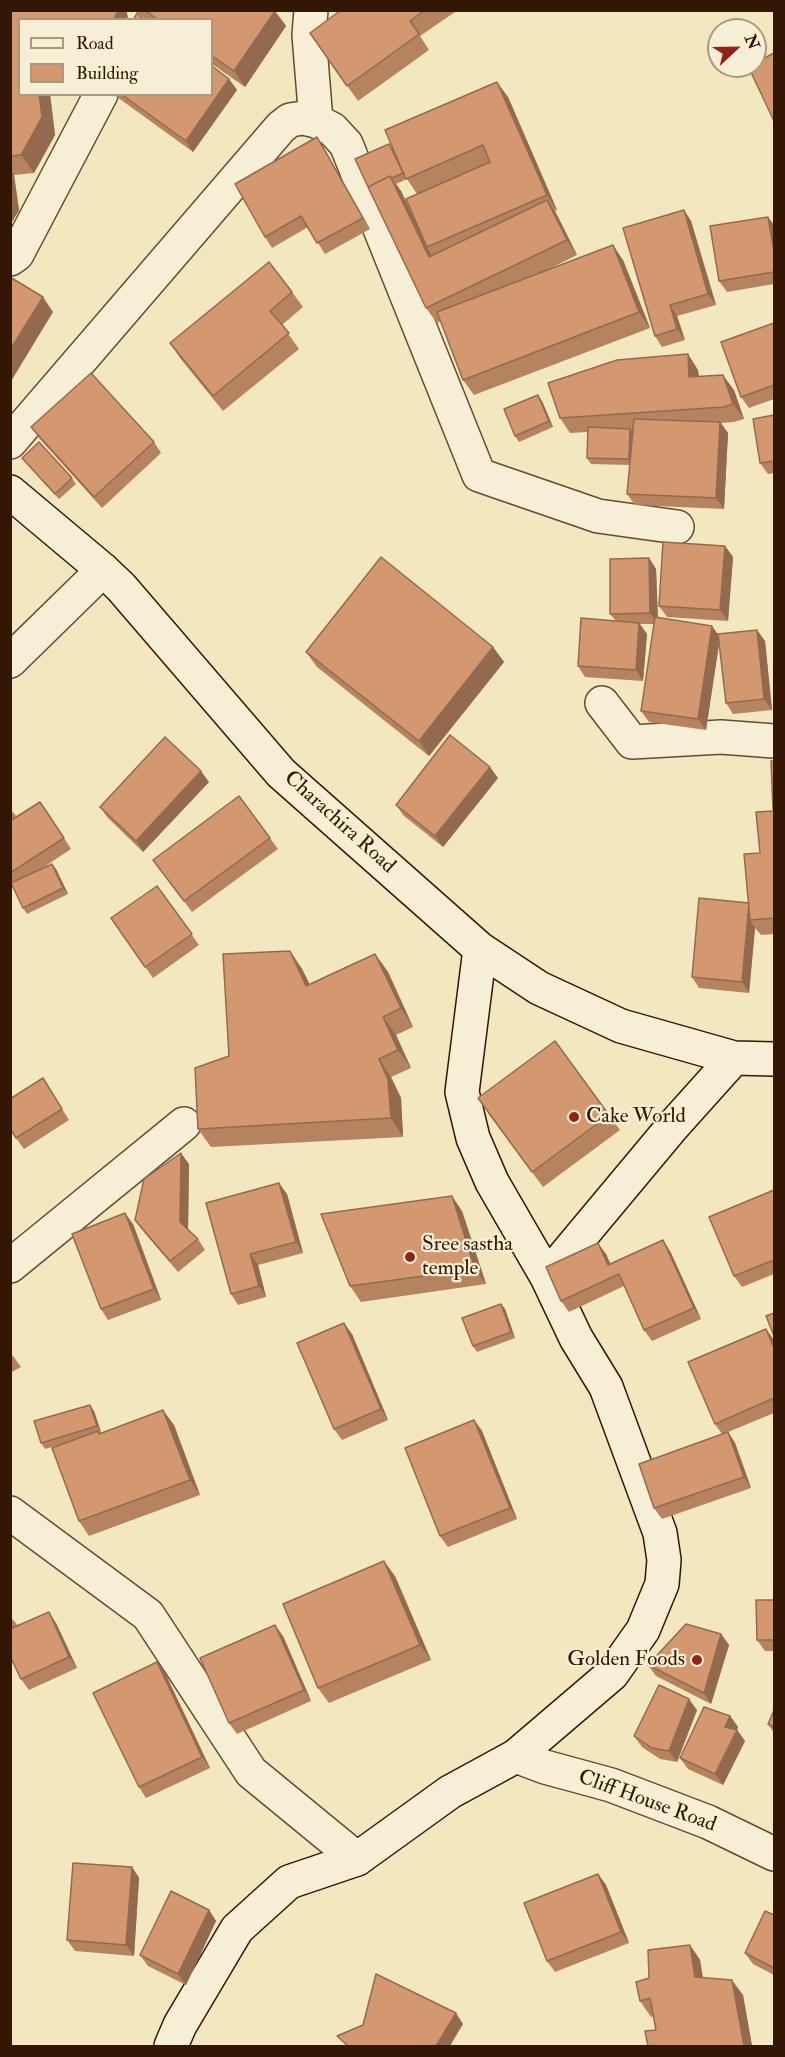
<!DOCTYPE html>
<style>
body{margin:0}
#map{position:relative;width:785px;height:2057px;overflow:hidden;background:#f2e7be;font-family:"IM FELL Double Pica",serif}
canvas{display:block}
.frame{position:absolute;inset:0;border:12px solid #331704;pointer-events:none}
.legend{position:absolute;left:18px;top:18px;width:195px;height:78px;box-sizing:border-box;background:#f7efd5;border:2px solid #a99981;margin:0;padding:8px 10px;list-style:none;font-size:18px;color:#331704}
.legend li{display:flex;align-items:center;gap:12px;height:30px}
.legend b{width:30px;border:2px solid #a99981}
.north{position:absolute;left:707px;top:18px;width:60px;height:60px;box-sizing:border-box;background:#f7efd5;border:2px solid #a99981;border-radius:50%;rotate:68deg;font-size:16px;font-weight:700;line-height:24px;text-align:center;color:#331704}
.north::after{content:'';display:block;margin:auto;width:21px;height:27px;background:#8f2418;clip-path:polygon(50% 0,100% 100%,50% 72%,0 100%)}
</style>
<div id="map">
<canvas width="785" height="2057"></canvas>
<div class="frame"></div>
<ul class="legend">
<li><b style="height:8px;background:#f7efd5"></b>Road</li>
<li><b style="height:16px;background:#d3986f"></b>Building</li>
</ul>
<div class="north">N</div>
</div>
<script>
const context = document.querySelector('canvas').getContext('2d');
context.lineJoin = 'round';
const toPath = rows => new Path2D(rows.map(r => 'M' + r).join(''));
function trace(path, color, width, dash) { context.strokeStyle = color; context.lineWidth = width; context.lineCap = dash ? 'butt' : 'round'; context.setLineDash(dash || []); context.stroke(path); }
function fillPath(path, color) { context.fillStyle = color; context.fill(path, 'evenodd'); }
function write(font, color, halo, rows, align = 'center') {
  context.font = font + ' "IM FELL Double Pica",serif'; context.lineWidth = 4.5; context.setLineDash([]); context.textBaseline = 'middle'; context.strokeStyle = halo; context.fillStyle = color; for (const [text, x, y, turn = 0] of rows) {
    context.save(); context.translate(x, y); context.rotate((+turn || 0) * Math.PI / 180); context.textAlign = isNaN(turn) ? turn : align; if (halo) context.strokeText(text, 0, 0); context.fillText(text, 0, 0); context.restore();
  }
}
const street = toPath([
 [311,10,309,35,316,121],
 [10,259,17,254,101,94],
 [10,442,281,127,290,120,303,118,316,121,332,129,346,144,479,475,598,516,677,527],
 [10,661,103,570],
 [602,703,632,742,721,737,774,741],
 [10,1266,184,1124],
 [10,1513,148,1615,251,1772,357,1859],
 [516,1756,545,1767,611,1785,708,1822,774,1854]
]);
const secondary = toPath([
 [10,492,103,570,121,587,281,773,480,949,539,988,621,1026,734,1058],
 [480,949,462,1092,473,1138,492,1182,547,1277],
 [171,2046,180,2025,237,1929,289,1882,357,1859,450,1792,516,1756,612,1674,643,1630,662,1584,664,1560,660,1533,606,1387,576,1338,547,1277,673,1126,734,1058,774,1059]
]);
trace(street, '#634b32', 36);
trace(secondary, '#331704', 36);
trace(street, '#f7efd5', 33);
trace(secondary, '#f7efd5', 33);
fillPath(toPath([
 [10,10,126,10,127,13,128,20,20,20,20,94,50,94,55,135,34,173,14,175,19,210,10,225],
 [134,10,274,10,286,26,245,87,212,64,212,20,147,20],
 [341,10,458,10,420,36,429,50,358,101,310,33],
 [229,79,237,90,193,152,113,94,212,94],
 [508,97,557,210,555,211,577,255,543,272,623,260,650,328,474,395,463,380,441,321,437,323,426,308,370,191,393,150,399,162],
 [490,162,414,219,401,191,396,184,407,179,417,194],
 [317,137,324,148,370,229,325,254,308,227,272,248,265,237],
 [684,210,691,221,716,305,677,316,685,340,662,347,655,336],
 [774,225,774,284,727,292,719,281],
 [292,292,303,307,282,325,299,349,223,411,180,358,170,343],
 [774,323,774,399,749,408,741,397],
 [698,370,699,376,734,390,744,419,734,422,721,423,728,433,724,509,635,505,627,494,630,465,591,464,587,458,588,432,570,433,560,418],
 [542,401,553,427,519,442,515,436],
 [774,415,774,473,768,474,760,463],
 [31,427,154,442,161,453,102,508,39,438],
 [22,458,72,478,76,484,59,499,27,464],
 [725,546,733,557,728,621,667,617,659,606],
 [649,558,656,569,658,618,718,634,757,630,765,641,772,710,733,714,726,703,719,644,706,730,649,722,641,711,654,624,640,624,647,634,643,681,585,677,578,666,616,621,610,614],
 [493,647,504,662,429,756,317,667,306,652],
 [774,761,774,934,761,935,755,928,749,993,699,988,692,977,749,903,760,853,774,811,773,809],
 [498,778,443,847,404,816,396,805],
 [209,782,143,852,108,818,100,807],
 [239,796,278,849,192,912,153,860],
 [10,809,17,817,48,813,71,849,41,869,56,869,68,894,27,914,23,908,13,887,10,889],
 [157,886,199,945,153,978,111,918],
 [290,951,302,969,310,985,375,954,388,972,413,1027,396,1035,411,1068,391,1077,401,1098,403,1137,211,1147,198,1129,229,1056],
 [43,1078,69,1120,24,1149,16,1138],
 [488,1113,609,1115,620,1130,543,1187],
 [189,1164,188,1229,198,1239,205,1250,178,1272,143,1231,135,1220],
 [774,1190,774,1274,742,1287,734,1276],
 [287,1194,303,1253,258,1265,266,1297,238,1305,231,1294,206,1203],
 [462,1211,486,1284,361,1302,350,1286],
 [133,1224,161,1300,108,1320,101,1309],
 [670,1251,701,1319,652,1341,644,1330,624,1286,569,1312,561,1301,606,1254,610,1264],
 [501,1304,505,1309,515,1338,477,1352,473,1346],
 [352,1334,388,1420,342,1440,334,1429],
 [774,1341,774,1413,728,1432,735,1443,751,1488,662,1519,654,1508,722,1434,715,1424],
 [10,1355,13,1356,21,1367,10,1373],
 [94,1411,101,1432,100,1433,174,1425,200,1495,89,1536,79,1521,69,1442,45,1449,41,1443],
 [474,1420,482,1431,517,1519,448,1547,440,1536],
 [395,1576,431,1660,329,1703,318,1688],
 [774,1600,774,1651,765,1651,757,1640],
 [10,1616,18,1626,56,1623,77,1668,29,1690,21,1679,10,1656],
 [721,1634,729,1645,711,1704,656,1676,648,1665],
 [283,1636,311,1701,237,1734,229,1723],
 [157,1662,165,1673,210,1768,146,1798,139,1787],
 [697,1710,677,1762,660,1759,642,1747,634,1736],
 [774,1710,774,1733,768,1724],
 [730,1716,738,1727,737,1730,745,1741,723,1785,688,1769,680,1758],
 [132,1867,139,1878,134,1956,75,1951,67,1940],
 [598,1874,606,1885,629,1943,555,1972,547,1961],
 [209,1910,216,1921,186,1985,148,1966,140,1955],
 [774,1915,774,1975,753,1964,745,1953],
 [690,1945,700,1960,703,1978,743,1995,752,2046,648,2046,656,2030,654,2016,651,2017,640,2001,649,1978]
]), '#b5835f');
fillPath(toPath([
 [117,10,126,10,127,13,128,20,113,20],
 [275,11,286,26,245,87,234,71],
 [229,79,237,90,193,152,186,141],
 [497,82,508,97,557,210,547,195],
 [39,94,50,94,55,135,34,173,21,155],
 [317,137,324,148,370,229,363,218],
 [10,170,14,175,19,210,10,225],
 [390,176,401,191,428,247,427,247,430,253,439,272,429,257],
 [547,200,557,215,577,255,567,240],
 [684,210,691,221,716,305,708,294],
 [768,217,774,225,774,252],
 [613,245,623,260,650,328,639,312],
 [43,297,53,312,10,383,10,350],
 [670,305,677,316,685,340,677,329],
 [688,354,698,370,700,392,689,377],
 [723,375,734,390,744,419,733,404],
 [538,395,542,401,553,427,549,421],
 [720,422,728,433,724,509,716,498],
 [630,429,634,434,633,465,629,459],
 [725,546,733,557,728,621,720,610],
 [649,558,656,569,658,624,650,613],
 [639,623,647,634,643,681,636,670],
 [712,626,720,637,706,730,698,719],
 [757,630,765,641,772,710,764,699],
 [493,647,504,662,429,756,419,741],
 [490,767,498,778,443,847,435,836],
 [201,771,209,782,143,852,136,841],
 [52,864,56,869,68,894,63,888],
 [749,903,750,920,755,928,749,993,742,982],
 [290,951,302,969,319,1004,306,986],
 [375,954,388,972,413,1027,401,1008],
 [383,1017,396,1035,411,1068,398,1050],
 [379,1059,391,1077,401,1098,403,1137,391,1118],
 [181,1153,189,1164,188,1233,180,1222],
 [279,1183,287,1194,303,1253,296,1242],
 [452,1196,462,1211,486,1284,475,1269],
 [125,1213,133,1224,161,1300,154,1289],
 [663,1240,670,1251,701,1319,694,1308],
 [598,1243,606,1254,616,1276,608,1265],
 [250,1254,258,1265,266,1297,259,1286],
 [501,1304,505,1309,515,1338,511,1332],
 [344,1323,352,1334,388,1420,381,1409],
 [766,1329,774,1340,774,1348],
 [90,1405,94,1411,101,1432,97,1426],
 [163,1410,174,1425,200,1495,190,1480],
 [474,1420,482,1431,517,1519,510,1508],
 [728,1432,735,1443,751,1488,744,1477],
 [384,1561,395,1576,431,1660,420,1645],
 [49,1612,56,1623,77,1668,69,1657],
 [275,1625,283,1636,311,1701,304,1690],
 [721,1634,729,1645,711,1704,704,1693],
 [157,1662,165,1673,210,1768,202,1757],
 [689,1699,697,1710,677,1762,669,1751],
 [730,1716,738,1727,733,1738,725,1727],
 [737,1730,745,1741,723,1785,715,1774],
 [132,1867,139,1878,134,1956,126,1945],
 [598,1874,606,1885,629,1943,621,1932],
 [209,1910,216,1921,186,1985,178,1974],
 [690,1945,700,1960,705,1992,695,1977],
 [732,1980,743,1995,752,2046,744,2046],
 [456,2013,463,2024,450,2046,436,2046]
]), '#946a4e');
const building = toPath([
 [10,10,117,10,117,13,113,20,20,20,20,94,39,94,42,117,21,155,10,156,10,10],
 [145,10,274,10,275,11,234,71,212,56,212,20,158,20,145,10],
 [341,10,425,10,410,21,419,34,347,86,310,33,341,10],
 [137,13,145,20,133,20,137,13],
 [774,53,774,121,748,66,755,66,755,63,774,53],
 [212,66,229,79,186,141,121,94,212,94,212,66],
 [497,82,547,195,427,247,406,199,490,162,483,145,406,179,385,130,497,82],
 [317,137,363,218,317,243,301,216,265,237,235,184,317,137],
 [389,144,403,173,392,178,390,176,368,187,369,189,355,159,389,144],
 [390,176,429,257,547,200,567,240,426,308,368,187,390,176],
 [684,210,708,294,670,305,677,329,655,336,623,228,684,210],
 [768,217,774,252,774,272,719,281,710,226,768,217],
 [613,245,639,312,463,380,437,312,613,245],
 [269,262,292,292,270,311,289,333,213,396,170,343,269,262],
 [10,277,43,297,10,350,10,277],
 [774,323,774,385,741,397,721,342,774,323],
 [688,354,689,377,723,375,733,404,724,407,560,418,548,383,617,360,688,354],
 [91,373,154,442,94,497,31,427,91,373],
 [538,395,549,421,515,436,504,409,538,395],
 [774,415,774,461,760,463,753,419,774,415],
 [634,419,720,422,716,498,627,494,634,419],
 [588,427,630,429,629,459,587,458,588,427],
 [39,442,72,478,55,494,22,458,39,442],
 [663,542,725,546,720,610,659,606,663,542],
 [381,557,493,647,419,741,306,652,381,557],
 [649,558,650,613,610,614,610,559,649,558],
 [655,617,712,626,698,719,641,711,655,617],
 [581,618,639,623,636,670,578,666,581,618],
 [757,630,764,699,726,703,718,634,757,630],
 [450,735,490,767,435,836,396,805,450,735],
 [165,737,201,771,136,841,100,807,165,737],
 [771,761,774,761,774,809,773,809,771,761],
 [239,796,270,838,184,901,153,860,239,796],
 [40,802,64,838,10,873,10,821,40,802],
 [774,811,774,918,750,920,744,854,760,853,756,812,774,811],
 [52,864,63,888,23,908,11,883,52,864],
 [157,886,192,934,145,967,111,918,157,886],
 [699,898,749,903,742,982,692,977,699,898],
 [290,951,306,986,375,954,401,1008,383,1017,398,1050,379,1059,388,1080,391,1118,198,1129,195,1068,229,1056,223,954,290,951],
 [555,1041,609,1115,532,1172,478,1098,555,1041],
 [43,1078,62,1109,16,1138,10,1128,10,1099,43,1078],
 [181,1153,180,1222,198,1239,170,1261,135,1220,144,1179,181,1153],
 [279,1183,296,1242,250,1254,259,1286,231,1294,206,1203,279,1183],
 [774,1190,774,1260,734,1276,709,1217,774,1190],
 [452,1196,475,1269,350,1286,321,1214,452,1196],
 [125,1213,154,1289,101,1309,72,1234,125,1213],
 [663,1240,694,1308,644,1330,619,1274,561,1301,546,1267,598,1243,608,1265,663,1240],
 [501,1304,511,1332,473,1346,462,1318,501,1304],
 [774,1313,774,1336,766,1316,774,1313],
 [344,1323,381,1409,334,1429,297,1343,344,1323],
 [766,1329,774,1348,774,1398,715,1424,688,1362,766,1329],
 [90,1405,97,1426,41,1443,34,1421,90,1405],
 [163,1410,190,1480,79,1521,52,1448,98,1431,99,1434,163,1410],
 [474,1420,510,1508,440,1536,405,1448,474,1420],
 [728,1432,744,1477,654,1508,639,1464,728,1432],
 [384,1561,420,1645,318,1688,283,1604,384,1561],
 [756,1600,774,1600,774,1640,757,1640,756,1600],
 [49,1612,69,1657,21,1679,10,1656,10,1629,49,1612],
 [686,1624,721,1634,704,1693,648,1665,686,1624],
 [275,1625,304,1690,229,1723,200,1658,275,1625],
 [157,1662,202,1757,139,1787,93,1693,157,1662],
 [659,1685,689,1699,669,1751,652,1748,634,1736,659,1685],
 [704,1707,730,1716,725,1727,737,1730,715,1774,680,1758,704,1707],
 [774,1710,774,1727,768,1724,774,1710],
 [73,1863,132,1867,126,1945,67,1940,73,1863],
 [598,1874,621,1932,547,1961,524,1903,598,1874],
 [171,1891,209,1910,178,1974,140,1955,171,1891],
 [765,1911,774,1915,774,1968,745,1953,765,1911],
 [690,1945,695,1977,732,1980,744,2046,648,2046,645,2031,656,2030,650,1998,640,2001,636,1982,649,1978,648,1950,690,1945],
 [376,1974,456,2013,436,2046,348,2046,337,2036,363,2025,376,1974]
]);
fillPath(building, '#d3986f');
trace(building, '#946a4e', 1.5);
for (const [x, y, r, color] of [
 [574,1117,6,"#8f2418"],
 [410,1257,6,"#8f2418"],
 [697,1660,6,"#8f2418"]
]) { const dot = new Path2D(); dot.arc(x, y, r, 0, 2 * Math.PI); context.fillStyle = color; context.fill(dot); trace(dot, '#f7efd5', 2); }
write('21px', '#331704', '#f7efd5', [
 ["Charachira Road",339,823,42],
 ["Cliff House Road",647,1802,20]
]);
write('21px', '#331704', '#f7efd5', [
 ["Cake World",586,1117],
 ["Sree sastha",422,1245],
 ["temple",422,1269],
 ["Golden Foods",685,1660,"right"]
], 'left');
</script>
